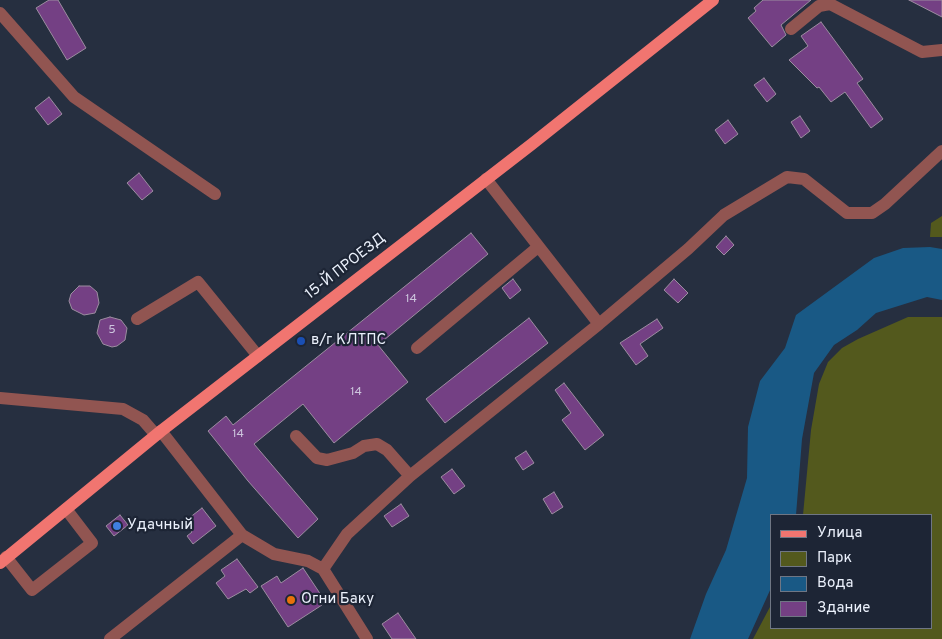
<!DOCTYPE html>
<meta charset="utf-8">
<style>
body{margin:0}
#map{position:relative;width:942px;height:639px;overflow:hidden;background:#262f40;font-family:Overpass,sans-serif}
canvas{display:block}
.legend{position:absolute;left:770px;top:514px;width:162px;height:115px;box-sizing:border-box;background:#1d2535;border:1px solid #6f7684;margin:0;padding:6px 9px;list-style:none;font-size:15px;color:#eaf0fb}
.legend li{display:flex;align-items:center;gap:10px;height:25px}
.legend b{width:25px;border:1px solid #6f7684}
</style>
<div id="map">
<canvas width="942" height="639"></canvas>
<ul class="legend">
<li><b style="height:6px;background:#f17570"></b>Улица</li>
<li><b style="height:14px;background:#53591d"></b>Парк</li>
<li><b style="height:14px;background:#195985"></b>Вода</li>
<li><b style="height:14px;background:#744084"></b>Здание</li>
</ul>
</div>
<script>
const context = document.querySelector('canvas').getContext('2d');
context.lineJoin = 'round';
function fillPath(path, color) { context.fillStyle = color; context.fill(path, 'evenodd'); }
const toPath = rows => new Path2D(rows.map(r => 'M' + r).join(''));
function trace(path, color, width, dash) { context.strokeStyle = color; context.lineWidth = width; context.lineCap = dash ? 'butt' : 'round'; context.setLineDash(dash || []); context.stroke(path); }
function write(font, color, halo, rows, align = 'center') {
  context.font = font + ' Overpass,sans-serif'; context.lineWidth = 4.5; context.setLineDash([]); context.textBaseline = 'middle'; context.strokeStyle = halo; context.fillStyle = color; for (const [text, x, y, turn = 0] of rows) {
    context.save(); context.translate(x, y); context.rotate((+turn || 0) * Math.PI / 180); context.textAlign = isNaN(turn) ? turn : align; if (halo) context.strokeText(text, 0, 0); context.fillText(text, 0, 0); context.restore();
  }
}
fillPath(toPath([
 [942,216,942,237,930,237,931,223],
 [908,317,942,317,942,639,753,639,771,605,771,628,931,628,931,515,803,515,811,430,819,384,828,362,842,348,858,339]
]), '#53591d');
fillPath(toPath([
 [930,247,942,249,942,300,927,297,876,313,857,330,834,345,814,373,802,439,796,515,771,515,771,588,748,639,690,639,706,594,726,550,747,478,748,427,760,381,785,348,796,315,874,258,903,248]
]), '#195985');
const building = toPath([
 [49,0,58,0,86,48,67,60,36,8,49,0],
 [763,0,811,0,781,25,786,35,772,47,748,18,756,11,754,8,763,0],
 [909,0,942,0,942,17,909,0],
 [821,22,863,79,857,83,883,119,871,128,845,92,831,102,819,87,817,88,789,60,808,46,801,36,821,22],
 [764,78,776,94,767,102,754,85,764,78],
 [49,97,62,114,48,125,35,108,49,97],
 [800,116,810,131,801,138,791,122,800,116],
 [728,120,738,134,725,144,715,130,728,120],
 [139,173,153,191,142,200,127,183,139,173],
 [471,233,488,254,378,345,408,382,334,443,303,404,254,444,318,519,298,538,248,481,208,431,226,416,233,425,471,233],
 [726,236,734,245,724,255,716,247,726,236],
 [513,279,521,290,510,299,502,288,513,279],
 [674,279,688,293,678,303,664,290,674,279],
 [79,286,90,286,97,292,99,303,95,313,84,315,72,309,69,301,71,294,79,286],
 [110,317,121,320,127,328,125,340,117,346,112,347,103,344,97,333,100,320,110,317],
 [529,318,548,343,445,423,426,399,529,318],
 [657,319,663,328,640,344,648,356,636,365,620,343,657,319],
 [564,383,604,435,585,450,562,420,571,413,555,390,564,383],
 [526,451,534,463,523,470,515,458,526,451],
 [452,469,465,486,454,494,441,477,452,469],
 [554,492,563,507,552,514,543,499,554,492],
 [401,504,409,516,392,527,384,516,401,504],
 [202,508,216,526,193,544,187,536,192,532,184,522,202,508],
 [120,515,128,525,114,536,106,526,120,515],
 [237,559,258,587,250,593,246,589,228,599,216,583,225,576,221,570,237,559],
 [303,568,323,598,319,600,322,605,288,627,261,586,277,576,281,583,303,568],
 [398,613,416,639,392,639,382,624,398,613]
]);
fillPath(building, '#744084');
trace(building, '#9c8da0', 1);
trace(toPath([
 [0,13,74,97,215,194],
 [791,29,819,6,830,4,922,52,942,50],
 [137,319,198,282,258,356],
 [599,324,688,249,724,215,787,177,804,179,847,213,872,213,885,204,942,151],
 [417,348,538,247],
 [0,398,123,409,143,420,156,435],
 [296,436,317,458,327,460,353,453,364,446,377,444,387,450,410,476],
 [242,535,274,554,308,561,323,569],
 [6,557,32,590,92,543,66,509],
 [110,639,242,535,161,431],
 [367,639,323,569,347,534,410,476,599,324,486,179]
]), '#915551', 12);
trace(toPath([
 [0,563,161,431,532,144,713,0]
]), '#f17570', 12);
for (const [x, y, r, color] of [
 [301,341,5,"#1a4fb4"],
 [117,526,5,"#3f7fe0"],
 [291,600,5,"#e8710a"]
]) { const dot = new Path2D(); dot.arc(x, y, r, 0, 2 * Math.PI); context.fillStyle = color; context.fill(dot); trace(dot, '#1d2535', 2); }
write('12px', '#ccc4dd', null, [
 ["14",411,300],
 ["5",112,331],
 ["14",356,393],
 ["14",238,435]
]);
write('15px', '#eaf0fb', '#1d2535', [
 ["15-Й ПРОЕЗД",346,267,-38]
]);
write('15px', '#eaf0fb', '#1d2535', [
 ["в/г КЛТПС",311,341],
 ["Удачный",127,526],
 ["Огни Баку",301,600]
], 'left');
</script>
